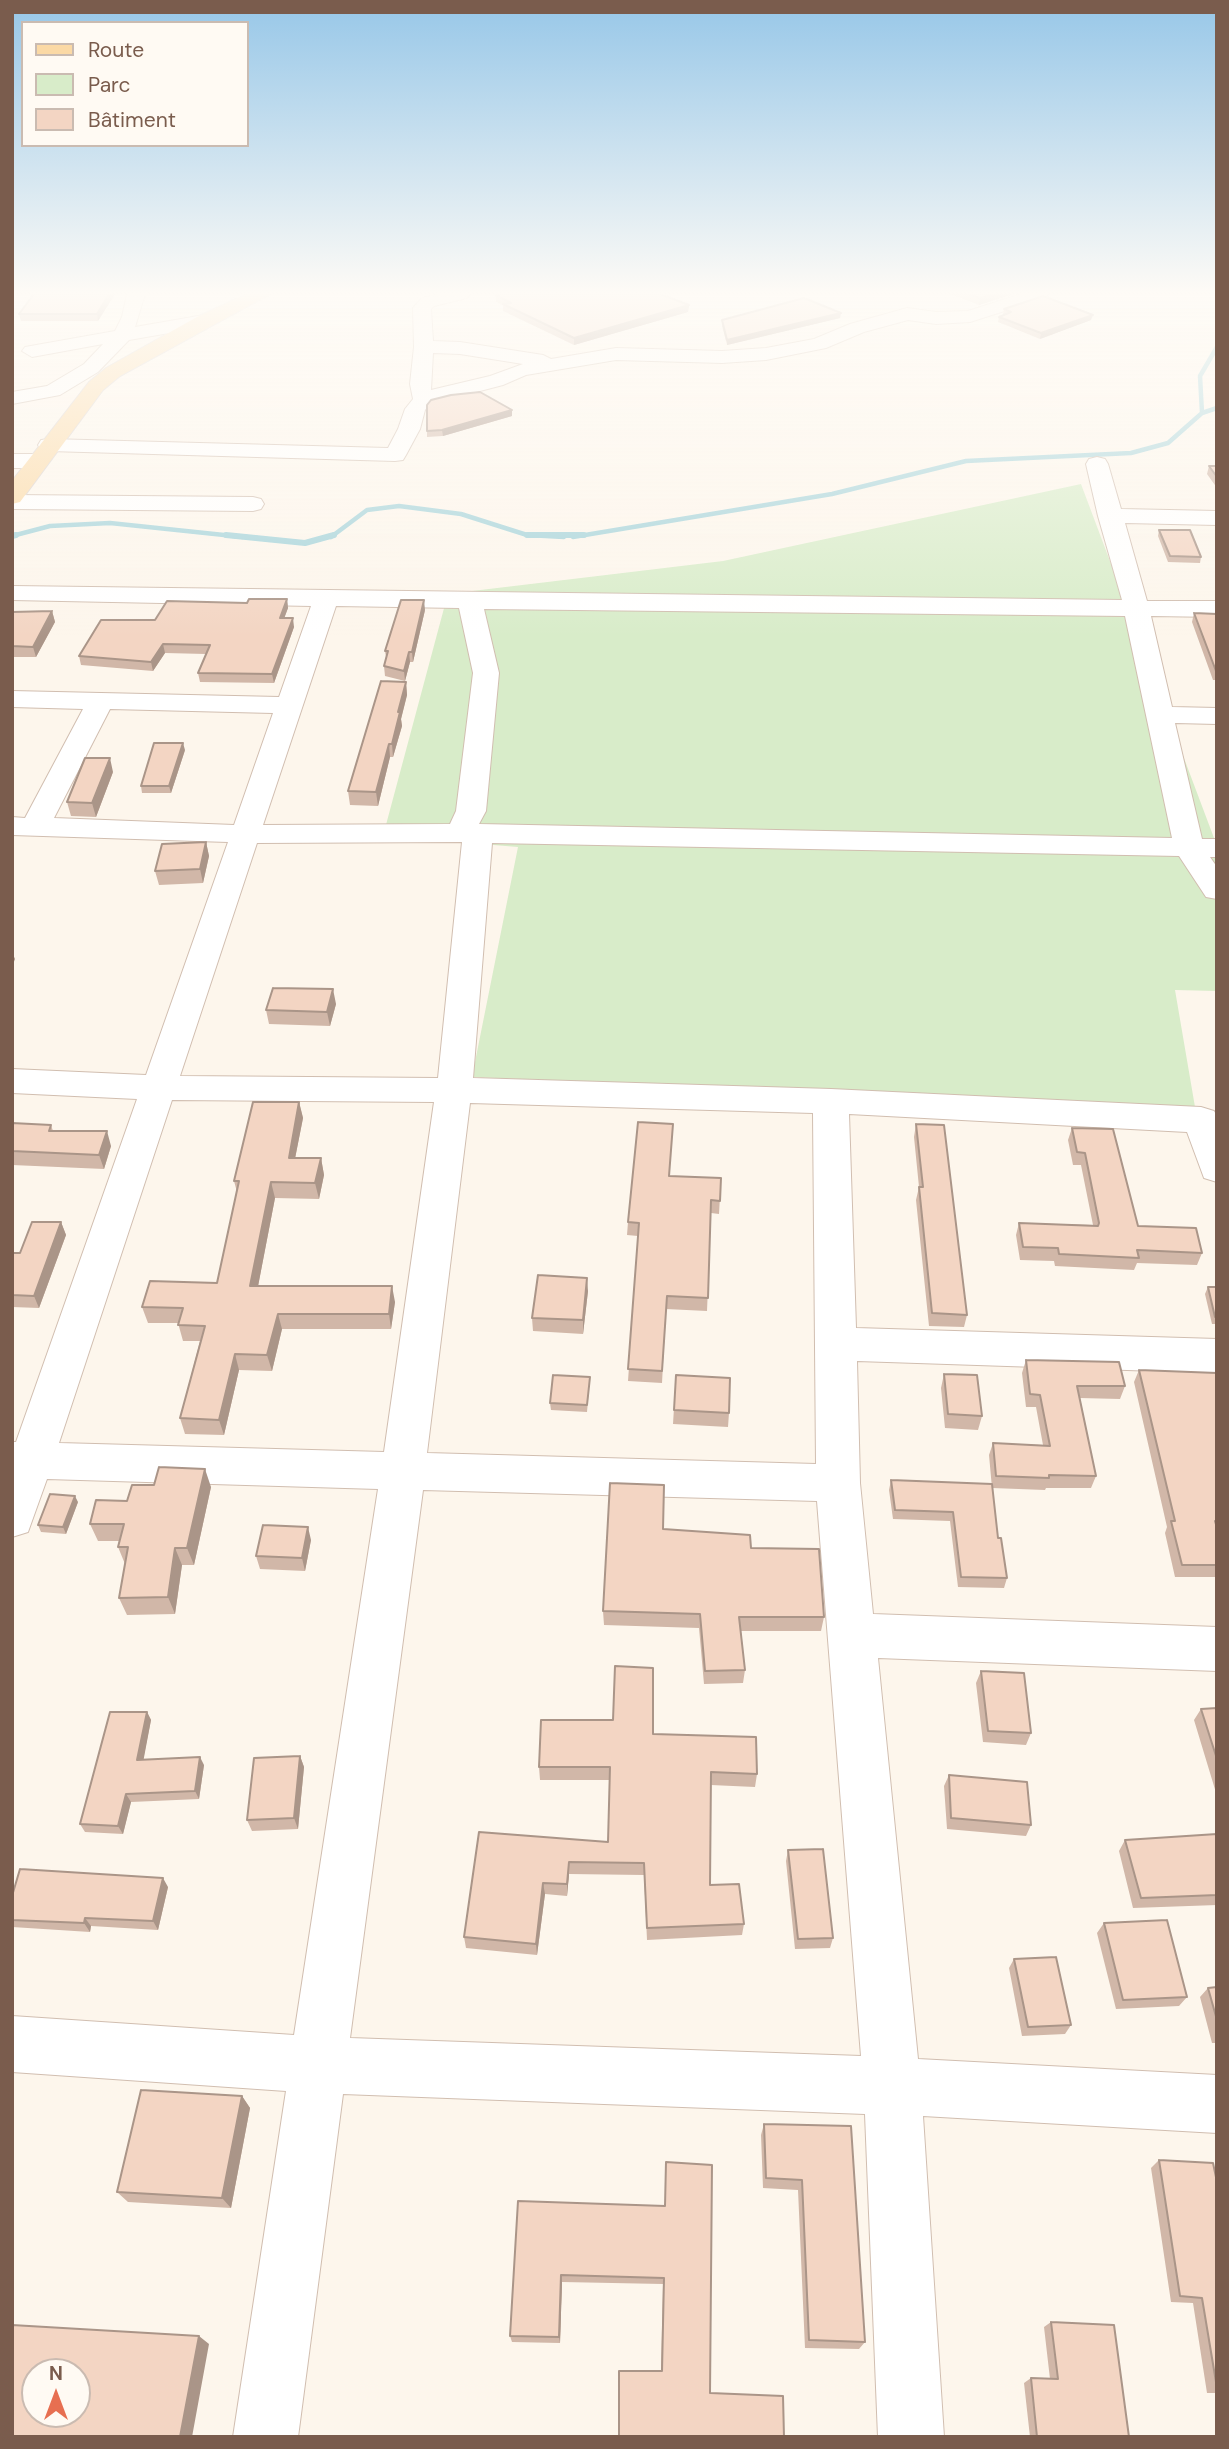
<!DOCTYPE html>
<meta charset="utf-8">
<style>
body{margin:0}
#map{position:relative;width:1229px;height:2449px;overflow:hidden;background:#fdf6ec;font-family:"DM Sans",sans-serif}
canvas{display:block}
.frame{position:absolute;inset:0;border:14px solid #7a5c4d;pointer-events:none}
.legend{position:absolute;left:21px;top:21px;width:228px;height:126px;box-sizing:border-box;background:#fffaf3;border:2px solid #cabbb1;margin:0;padding:9px 12px;list-style:none;font-size:21px;color:#7a5c4d}
.legend li{display:flex;align-items:center;gap:14px;height:35px}
.legend b{width:35px;border:2px solid #cabbb1}
.north{position:absolute;left:21px;top:2358px;width:70px;height:70px;box-sizing:border-box;background:#fffaf3;border:2px solid #cabbb1;border-radius:50%;rotate:0deg;font-size:19px;font-weight:700;line-height:28px;text-align:center;color:#7a5c4d}
.north::after{content:'';display:block;margin:auto;width:24px;height:32px;background:#e76f51;clip-path:polygon(50% 0,100% 100%,50% 72%,0 100%)}
</style>
<div id="map">
<canvas width="1229" height="2449"></canvas>
<div class="frame"></div>
<ul class="legend">
<li><b style="height:9px;background:#fbd9a5"></b>Route</li>
<li><b style="height:19px;background:#d8ecc9"></b>Parc</li>
<li><b style="height:19px;background:#f3d5c3"></b>Bâtiment</li>
</ul>
<div class="north">N</div>
</div>
<script>
const context = document.querySelector('canvas').getContext('2d');
context.lineJoin = 'round';
function fillPath(path, color) { context.fillStyle = color; context.fill(path, 'evenodd'); }
const toPath = rows => new Path2D(rows.map(r => 'M' + r).join(''));
function trace(path, color, width, dash) { context.strokeStyle = color; context.lineWidth = width; context.lineCap = dash ? 'butt' : 'round'; context.setLineDash(dash || []); context.stroke(path); }
fillPath(toPath([
 [1081,484,1217,846,1217,991,1175,990,1195,1107,472,1077,518,847,383,836,447,597,472,591,723,561]
]), '#d8ecc9');
trace(toPath([
 [1202,413,1217,408],
 [12,536,50,526,110,523,243,537],
 [331,537,367,510,399,506,461,514,527,535,564,537],
 [573,537,832,494,966,461,1131,453,1168,443,1202,413,1200,376,1217,347]
]), '#a5d3da', 4.5);
trace(toPath([
 [226,535,305,543,334,535],
 [527,535,584,535],
 [12,536,16,535]
]), '#a5d3da', 6);
const minor = toPath([
 [127,294,145,294,135,327,204,315,213,321,204,327,129,340,98,372,60,395,12,404,12,392,47,386,84,364,103,344,32,357,22,351,25,347,115,331,122,317,127,294],
 [439,294,470,294,467,298,434,306,431,309,433,341,460,342,543,355,551,359,616,348,722,351,766,348,814,339,850,324,907,308,936,312,968,311,1021,294,1048,294,1045,298,970,322,936,324,908,320,864,332,826,348,766,360,722,363,616,360,526,375,503,385,430,404,425,410,420,429,406,455,403,460,395,461,49,451,41,450,38,445,41,440,49,439,388,448,398,429,405,409,413,399,410,384,414,347,413,308,422,298,439,294],
 [433,353,460,354,523,364,490,376,431,390,433,353],
 [12,454,37,454,45,456,48,461,45,466,37,468,12,468,12,454],
 [1097,457,1105,459,1108,464,1121,509,1217,511,1217,525,1125,523,1147,601,1217,601,1217,617,1151,616,1172,707,1217,708,1217,724,1175,723,1202,839,1217,839,1217,857,1210,857,1217,867,1217,899,1206,897,1179,856,492,843,473,1078,831,1089,1201,1107,1214,1111,1217,1116,1217,1182,1204,1178,1187,1132,849,1114,856,1328,1217,1339,1217,1373,857,1361,860,1483,873,1614,1217,1627,1217,1671,878,1658,918,2059,1217,2075,1217,2133,923,2116,944,2437,878,2437,865,2114,343,2094,298,2437,233,2437,286,2091,12,2072,12,2016,294,2035,378,1489,47,1479,28,1532,12,1537,12,1442,16,1442,137,1099,12,1093,12,1069,146,1075,228,842,12,835,12,817,25,818,83,709,12,707,12,691,279,697,311,606,12,600,12,586,1122,600,1098,516,1086,464,1089,459,1097,457],
 [336,606,459,608,473,673,456,811,450,824,263,825,336,606],
 [484,609,1125,616,1172,838,479,824,486,811,499,673,484,609],
 [110,709,273,713,234,825,54,818,110,709],
 [462,842,438,1078,180,1076,257,843,462,842],
 [172,1100,434,1102,384,1452,59,1443,172,1100],
 [470,1103,813,1113,816,1464,427,1453,470,1103],
 [423,1490,817,1501,861,2056,350,2038,423,1490],
 [12,495,253,497,261,499,264,504,261,509,253,511,12,509,12,495]
]);
const major = toPath([
 [247,294,270,294,120,376,103,390,20,502,12,504,12,481,89,382,106,368,197,317,247,294]
]);
trace(minor, '#d1beb0', 2);
trace(major, '#dad1cd', 2);
fillPath(minor, '#fff');
fillPath(major, '#fbd9a5');
fillPath(toPath([
 [34,294,115,294,98,321,21,321,19,314],
 [951,294,1013,294,979,305],
 [496,295,689,305,688,312,574,345,503,311,503,305,496,302],
 [1004,309,1091,320,1040,339,998,322,999,317,1004,315,1003,314],
 [840,318,727,345,722,326,722,320],
 [512,410,512,416,443,436,427,437,427,431],
 [1209,466,1217,466,1217,488,1207,474],
 [1159,530,1201,557,1200,563,1168,562,1158,536],
 [287,599,288,608,284,618,294,627,274,683,200,682,198,673,206,654,165,653,153,671,81,665,79,656,155,620,247,603],
 [12,610,13,612,52,611,55,622,36,657,12,657],
 [425,610,413,662,410,662,405,681,385,676,384,666,386,657,385,651],
 [1194,613,1217,614,1217,680,1213,680,1192,622],
 [406,682,407,695,401,719,402,726,393,757,390,757,378,806,350,805,348,791],
 [185,750,171,793,142,793,141,786],
 [113,772,96,817,71,816,67,802],
 [206,842,209,856,203,883,159,885,155,871],
 [336,1004,330,1026,269,1024,266,1010],
 [299,1102,303,1118,295,1158,321,1158,324,1175,319,1199,275,1198,258,1286,395,1302,391,1329,282,1329,272,1371,239,1370,224,1435,185,1434,180,1418,200,1341,183,1341,178,1323,148,1323,142,1307,217,1283,237,1192,234,1181],
 [12,1123,51,1125,53,1131,111,1146,104,1169,12,1165],
 [916,1124,967,1315,964,1327,929,1326,916,1200,919,1187,914,1137],
 [1072,1128,1138,1226,1202,1253,1197,1265,1137,1263,1134,1270,1055,1266,1054,1261,1020,1260,1016,1235,1019,1223,1093,1225,1081,1165,1073,1165,1068,1140],
 [670,1176,721,1178,719,1214,711,1213,707,1311,666,1309,662,1383,628,1381,638,1236,627,1235,628,1222],
 [61,1222,66,1235,39,1308,12,1307,12,1253,20,1253],
 [1208,1287,1217,1287,1217,1324,1212,1324,1205,1294],
 [588,1291,583,1334,533,1331,532,1318],
 [1026,1360,1125,1386,1120,1399,1080,1398,1096,1476,1091,1488,1046,1488,1045,1490,992,1488,989,1455,993,1443,1043,1445,1036,1407,1026,1407,1022,1373],
 [1139,1370,1217,1373,1217,1577,1175,1577,1165,1533,1167,1527,1134,1382],
 [944,1374,982,1416,978,1430,945,1428,941,1388],
 [676,1375,729,1413,728,1427,673,1424],
 [590,1377,587,1412,551,1410,550,1403],
 [891,1480,923,1481,998,1538,1007,1578,1004,1588,958,1587,950,1521,893,1519,889,1490],
 [211,1487,194,1565,182,1565,175,1614,127,1615,119,1598,125,1564,118,1547,119,1541,98,1541,90,1524,127,1501],
 [78,1502,66,1534,41,1532,38,1525],
 [663,1529,751,1548,824,1617,821,1631,741,1631,745,1670,743,1683,704,1684,699,1628,604,1625,603,1611],
 [311,1540,305,1571,260,1569,256,1556],
 [981,1671,1031,1733,1026,1745,983,1742,976,1683],
 [1217,1708,1217,1796,1194,1720,1201,1709],
 [147,1712,151,1720,143,1760,204,1765,199,1799,131,1802,123,1834,85,1832,80,1824],
 [653,1734,757,1774,755,1787,711,1785,710,1885,744,1924,742,1935,647,1940,644,1875,569,1874,567,1896,545,1894,537,1955,466,1948,464,1937,479,1832,608,1842,610,1780,540,1780,539,1767],
 [300,1756,304,1767,298,1829,252,1831,247,1820],
 [949,1775,1031,1825,1026,1836,947,1829,944,1786],
 [1217,1834,1217,1905,1133,1908,1119,1851,1125,1840],
 [788,1850,833,1938,830,1948,795,1949,786,1861],
 [168,1887,158,1930,91,1926,90,1932,12,1927,12,1896],
 [1104,1923,1187,1997,1179,2006,1116,2009,1097,1933],
 [1014,1959,1071,2025,1065,2034,1022,2036,1009,1968],
 [1217,1987,1217,2043,1212,2043,1200,1997,1208,1988],
 [242,2096,250,2108,231,2208,128,2202,117,2192],
 [764,2124,851,2126,865,2342,859,2349,805,2348,798,2190,763,2188,761,2135],
 [1159,2160,1217,2182,1217,2393,1207,2393,1193,2303,1171,2302,1151,2168],
 [666,2162,710,2393,784,2437,661,2371,663,2284,562,2282,560,2343,512,2342,510,2336,518,2201,665,2206],
 [1051,2322,1129,2437,1030,2437,1024,2383,1031,2378,1050,2379,1044,2327]
]), '#d1b7a8');
fillPath(toPath([
 [109,294,115,294,98,321,97,314],
 [994,294,1013,294,979,305,980,298],
 [689,305,688,312,574,345,574,338],
 [841,313,840,318,727,345,727,340],
 [1093,315,1091,320,1040,339,1041,333],
 [512,410,512,416,443,436,442,430],
 [287,599,288,608,281,627,280,618],
 [424,600,425,610,413,662,412,652],
 [52,611,55,622,36,657,33,647],
 [293,618,294,627,274,683,272,674],
 [163,644,165,653,153,671,151,662],
 [409,652,410,662,405,681,404,671],
 [406,682,407,695,401,719,402,726,393,757,392,744,398,712],
 [183,743,185,750,171,793,169,786],
 [389,744,390,757,378,806,376,792],
 [110,758,113,772,96,817,92,803],
 [206,842,209,856,203,883,200,869],
 [12,952,15,959,12,967],
 [333,989,336,1004,330,1026,327,1012],
 [299,1102,303,1118,292,1174,289,1158],
 [107,1131,111,1146,104,1169,99,1155],
 [321,1158,324,1175,319,1199,315,1183],
 [271,1182,275,1198,255,1302,250,1286],
 [61,1222,66,1235,39,1308,34,1296],
 [587,1278,588,1291,583,1334,583,1320],
 [392,1286,395,1302,391,1329,389,1314],
 [278,1314,282,1329,272,1371,267,1355],
 [235,1354,239,1370,224,1435,219,1420],
 [205,1469,211,1487,194,1565,187,1548],
 [75,1496,78,1502,66,1534,63,1527],
 [308,1527,311,1540,305,1571,302,1558],
 [175,1548,182,1565,175,1614,168,1597],
 [147,1712,151,1720,142,1768,137,1760],
 [300,1756,304,1767,298,1829,294,1818],
 [200,1757,204,1765,199,1799,195,1791],
 [126,1794,131,1802,123,1834,118,1826],
 [569,1862,569,1874,567,1896,567,1884],
 [163,1878,168,1887,158,1930,153,1921],
 [543,1883,545,1894,537,1955,536,1944],
 [85,1918,91,1926,90,1932,84,1923],
 [242,2096,250,2108,231,2208,222,2198],
 [561,2275,562,2282,560,2343,559,2337],
 [199,2336,209,2344,192,2437,180,2437]
]), '#aa9588');
const building = toPath([
 [34,294,109,294,97,314,19,314,34,294],
 [502,294,660,294,689,305,574,338,503,304,511,303,496,295,502,294],
 [968,294,994,294,980,298,968,294],
 [1043,296,1093,315,1041,333,999,317,1011,312,1004,309,1043,296],
 [804,298,841,313,727,340,722,320,804,298],
 [480,392,512,410,442,430,427,431,427,405,431,400,451,395,480,392],
 [1209,466,1217,466,1217,477,1209,466],
 [1159,530,1190,530,1201,557,1170,556,1159,530],
 [249,599,287,599,280,618,293,618,272,674,198,673,210,645,163,644,151,662,79,656,101,620,155,620,167,601,247,603,249,599],
 [401,600,424,600,412,652,409,652,404,671,384,666,388,651,385,651,401,600],
 [52,611,33,647,12,646,12,612,52,611],
 [1194,613,1217,614,1217,671,1216,671,1194,613],
 [381,681,406,682,398,712,400,712,392,744,389,744,376,792,348,791,381,681],
 [154,743,183,743,169,786,141,786,154,743],
 [85,758,110,758,92,803,67,802,85,758],
 [206,842,200,869,155,871,162,844,206,842],
 [273,988,333,989,327,1012,266,1010,273,988],
 [253,1102,299,1102,289,1158,321,1158,315,1183,271,1182,250,1286,392,1286,389,1314,278,1314,267,1355,235,1354,219,1420,180,1418,205,1326,178,1325,183,1308,142,1307,150,1281,217,1283,239,1181,234,1181,253,1102],
 [638,1122,673,1124,669,1176,721,1178,720,1201,711,1200,708,1298,667,1296,662,1371,628,1369,639,1223,628,1222,638,1122],
 [12,1123,51,1125,49,1131,107,1131,99,1155,12,1151,12,1123],
 [916,1124,944,1125,967,1315,932,1313,919,1187,923,1187,916,1124],
 [1072,1128,1113,1129,1138,1226,1196,1228,1202,1253,1137,1250,1139,1258,1059,1254,1058,1248,1023,1247,1019,1223,1098,1226,1099,1223,1085,1153,1077,1152,1072,1128],
 [32,1222,61,1222,34,1296,12,1295,12,1253,20,1253,32,1222],
 [538,1275,587,1278,583,1320,532,1318,538,1275],
 [1208,1287,1217,1287,1217,1317,1215,1317,1208,1287],
 [1026,1360,1119,1362,1125,1386,1077,1386,1096,1476,1049,1475,1049,1478,996,1476,993,1443,1050,1446,1040,1395,1030,1394,1026,1360],
 [1139,1370,1217,1373,1217,1521,1215,1521,1217,1528,1217,1565,1182,1565,1171,1521,1175,1521,1139,1370],
 [944,1374,977,1375,982,1416,948,1414,944,1374],
 [553,1375,590,1377,587,1405,550,1403,553,1375],
 [676,1375,730,1378,729,1413,674,1410,676,1375],
 [159,1467,205,1469,187,1548,175,1548,168,1597,119,1598,128,1547,118,1547,124,1524,90,1524,96,1500,127,1501,132,1485,154,1485,159,1467],
 [891,1480,992,1484,998,1538,1001,1538,1007,1578,961,1577,953,1512,895,1510,891,1480],
 [610,1483,664,1485,663,1529,750,1535,751,1548,819,1549,824,1617,739,1617,745,1670,705,1671,700,1614,603,1611,610,1483],
 [50,1494,75,1496,63,1527,38,1525,50,1494],
 [263,1525,308,1527,302,1558,256,1556,263,1525],
 [615,1666,653,1668,653,1734,756,1737,757,1774,711,1772,710,1885,739,1884,744,1924,647,1928,644,1863,569,1862,567,1884,543,1883,536,1944,464,1937,479,1832,608,1842,610,1767,539,1767,541,1720,613,1720,615,1666],
 [981,1671,1024,1673,1031,1733,988,1731,981,1671],
 [1217,1708,1217,1759,1201,1709,1217,1708],
 [110,1712,147,1712,137,1760,200,1757,195,1791,126,1794,118,1826,80,1824,110,1712],
 [300,1756,294,1818,247,1820,254,1758,300,1756],
 [949,1775,1027,1782,1031,1825,951,1818,949,1775],
 [1217,1834,1217,1895,1141,1898,1125,1840,1217,1834],
 [823,1849,833,1938,798,1939,788,1850,823,1849],
 [20,1869,163,1878,153,1921,85,1918,84,1923,12,1920,12,1896,20,1869],
 [1167,1920,1187,1997,1123,2000,1104,1923,1167,1920],
 [1056,1957,1071,2025,1028,2027,1014,1959,1056,1957],
 [1217,1987,1217,2020,1208,1988,1217,1987],
 [141,2090,242,2096,222,2198,117,2192,141,2090],
 [764,2124,851,2126,865,2342,809,2340,802,2180,766,2178,764,2124],
 [1159,2160,1213,2163,1217,2182,1217,2388,1202,2298,1180,2296,1159,2160],
 [666,2162,712,2165,710,2393,783,2396,784,2437,619,2437,619,2371,662,2371,664,2278,561,2275,559,2337,510,2336,518,2201,665,2206,666,2162],
 [1051,2322,1114,2325,1129,2437,1037,2437,1031,2378,1058,2379,1051,2322],
 [12,2325,199,2336,180,2437,12,2437,12,2325],
 [35,2372,77,2372,77,2414,35,2414,35,2372]
]);
fillPath(building, '#f3d5c3');
trace(building, '#aa9588', 2);
const sky = context.createLinearGradient(0, 0, 0, 637);
sky.addColorStop(0, '#97c7e8');
sky.addColorStop(0.46, '#fefbf6');
sky.addColorStop(1, '#fefbf600');
context.fillStyle = sky;
context.fillRect(0, 0, 1229, 637);
</script>
